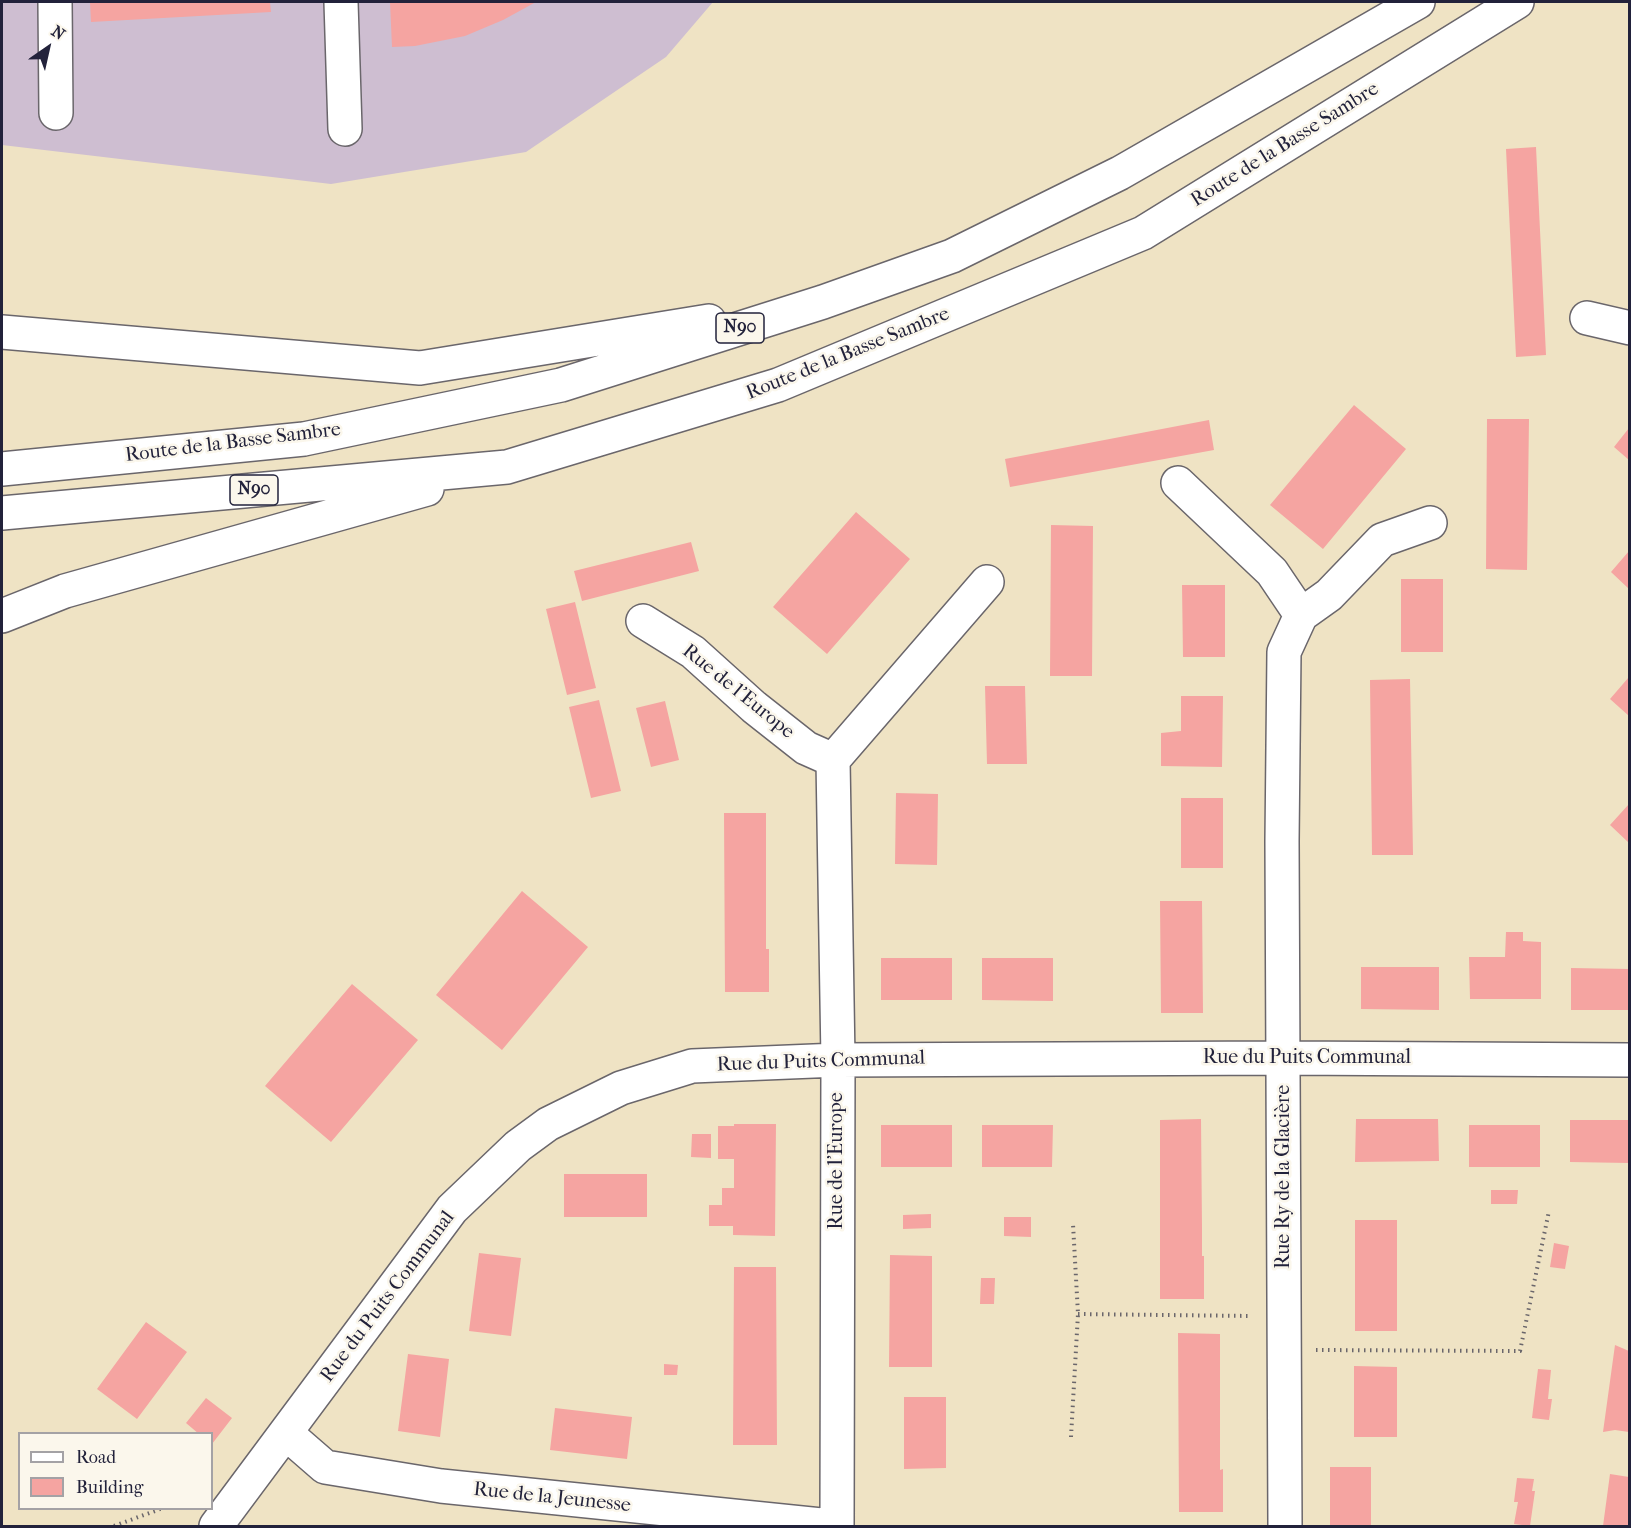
<!DOCTYPE html>
<meta charset="utf-8">
<style>
body{margin:0}
#map{position:relative;width:1631px;height:1528px;overflow:hidden;background:#efe3c4;font-family:"IM FELL French Canon",serif}
canvas{display:block}
.frame{position:absolute;inset:0;border:3px solid #22223b;pointer-events:none}
.legend{position:absolute;left:18px;top:1432px;width:195px;height:78px;box-sizing:border-box;background:#fbf7ec;border:2px solid #a4a2a5;margin:0;padding:8px 10px;list-style:none;font-size:18px;color:#22223b}
.legend li{display:flex;align-items:center;gap:12px;height:30px}
.legend b{width:30px;border:2px solid #a4a2a5}
.north{position:absolute;left:18px;top:18px;width:60px;height:60px;-webkit-text-stroke:4px #fbf7ec;paint-order:stroke;rotate:34deg;font-size:16px;font-weight:700;line-height:24px;text-align:center;color:#22223b}
.north::after{content:'';display:block;margin:auto;width:21px;height:27px;background:#22223b;clip-path:polygon(50% 0,100% 100%,50% 72%,0 100%)}
</style>
<div id="map">
<canvas width="1631" height="1528"></canvas>
<div class="frame"></div>
<ul class="legend">
<li><b style="height:8px;background:#fff"></b>Road</li>
<li><b style="height:16px;background:#f5a4a1"></b>Building</li>
</ul>
<div class="north">N</div>
</div>
<script>
const context = document.querySelector('canvas').getContext('2d');
context.lineJoin = 'round';
function fillPath(path, color) { context.fillStyle = color; context.fill(path, 'evenodd'); }
const toPath = rows => new Path2D(rows.map(r => 'M' + r).join(''));
function trace(path, color, width, dash) { context.strokeStyle = color; context.lineWidth = width; context.lineCap = dash ? 'butt' : 'round'; context.setLineDash(dash || []); context.stroke(path); }
function write(font, color, halo, rows, align = 'center') {
  context.font = font + ' "IM FELL French Canon",serif'; context.lineWidth = 5; context.setLineDash([]); context.textBaseline = 'middle'; context.strokeStyle = halo; context.fillStyle = color; for (const [text, x, y, turn = 0] of rows) {
    context.save(); context.translate(x, y); context.rotate((+turn || 0) * Math.PI / 180); context.textAlign = isNaN(turn) ? turn : align; if (halo) context.strokeText(text, 0, 0); context.fillText(text, 0, 0); context.restore();
  }
}
fillPath(toPath([
 [2,2,713,2,666,57,526,152,331,184,2,145]
]), '#cebed1');
fillPath(toPath([
 [90,2,270,2,271,12,91,22],
 [390,2,536,2,503,20,465,36,415,46,392,47],
 [1536,147,1546,355,1516,357,1506,149],
 [1354,405,1406,449,1323,549,1270,505],
 [1487,419,1529,419,1527,570,1486,569],
 [1209,420,1214,450,1010,487,1005,459],
 [1629,428,1629,460,1614,447],
 [856,512,910,559,827,654,773,607],
 [1051,525,1093,526,1092,676,1050,676],
 [691,542,699,571,582,601,574,571],
 [1629,551,1629,589,1611,572],
 [1401,579,1443,579,1443,652,1401,652],
 [1182,585,1225,585,1225,657,1183,657],
 [575,602,596,688,567,695,546,609],
 [1629,677,1629,716,1610,699],
 [1410,679,1413,855,1372,855,1370,680],
 [985,686,1025,686,1027,764,987,764],
 [1181,696,1223,696,1222,767,1161,766,1161,733,1181,731],
 [599,700,621,791,591,798,569,707],
 [665,701,679,760,651,767,636,708],
 [896,793,938,794,937,865,895,864],
 [1181,798,1223,798,1223,868,1181,868],
 [1629,804,1629,843,1610,825],
 [724,813,766,813,766,949,769,949,769,992,725,992],
 [522,891,588,947,502,1050,436,995],
 [1160,901,1202,901,1203,1013,1161,1013],
 [1506,932,1523,932,1523,941,1541,942,1541,999,1470,999,1469,957,1505,957],
 [881,958,952,958,952,1000,881,1000],
 [982,958,1053,958,1053,1001,982,1000],
 [1361,967,1439,967,1439,1010,1361,1009],
 [1571,968,1629,969,1629,1010,1571,1010],
 [352,984,418,1040,331,1142,265,1086],
 [1201,1119,1202,1228,1202,1256,1204,1256,1204,1299,1160,1299,1160,1120],
 [1356,1119,1438,1119,1439,1161,1355,1162],
 [1570,1120,1629,1120,1629,1163,1570,1162],
 [734,1124,776,1124,775,1236,733,1235,733,1226,709,1226,709,1205,722,1205,722,1188,734,1188,734,1159,718,1159,718,1126,734,1126],
 [881,1125,952,1125,952,1167,881,1167],
 [982,1125,1053,1125,1052,1167,982,1167],
 [1469,1125,1540,1125,1540,1167,1469,1167],
 [692,1134,711,1134,711,1158,691,1157],
 [564,1174,647,1174,647,1217,564,1217],
 [1491,1190,1518,1190,1517,1204,1491,1204],
 [931,1214,931,1228,903,1229,903,1215],
 [1004,1217,1031,1217,1031,1237,1004,1236],
 [1355,1220,1397,1220,1397,1331,1355,1331],
 [1554,1243,1569,1246,1565,1269,1550,1267],
 [479,1253,521,1258,511,1336,469,1331],
 [890,1255,932,1256,932,1367,889,1367],
 [734,1267,776,1267,777,1445,733,1445],
 [981,1278,995,1278,994,1304,980,1304],
 [146,1322,187,1352,137,1419,97,1389],
 [1178,1333,1220,1334,1220,1470,1223,1469,1223,1512,1179,1512],
 [1615,1345,1629,1351,1629,1432,1615,1430,1603,1432],
 [408,1354,449,1359,440,1437,398,1431],
 [664,1364,678,1365,677,1375,664,1375],
 [1354,1366,1397,1367,1397,1437,1354,1437],
 [1538,1369,1551,1370,1548,1399,1552,1399,1549,1420,1532,1418],
 [904,1397,946,1397,946,1468,904,1469],
 [206,1398,232,1418,212,1444,212,1434,199,1434,186,1423],
 [555,1408,632,1417,627,1459,550,1450],
 [1330,1467,1371,1467,1371,1526,1330,1526],
 [1610,1474,1629,1477,1629,1526,1603,1526],
 [1517,1478,1534,1479,1532,1491,1535,1491,1530,1526,1514,1524,1518,1502,1514,1502]
]), '#f5a4a1');
const minor = toPath([
 [55,2,56,113],
 [341,2,345,129],
 [1587,318,1630,328],
 [1178,483,1272,572,1301,615,1329,595,1382,540,1430,523],
 [643,621,693,652,754,707,806,748,833,760,987,582],
 [833,760,838,1060,837,1526],
 [287,1434,325,1467,441,1486,831,1526],
 [216,1526,452,1209,518,1146,548,1124,621,1088,692,1066,838,1060,1284,1058,1630,1060],
 [1285,1526,1282,841,1284,652,1301,615]
]);
const highway = toPath([
 [2,332,420,368,709,321],
 [2,469,304,439,561,385,823,302,952,256,1120,173,1418,2],
 [2,513,507,467,778,385,1143,233,1517,2],
 [2,616,65,591,427,489]
]);
trace(minor, '#6a666b', 36);
trace(highway, '#6a666b', 36);
trace(toPath([
 [1078,1314,1251,1316],
 [1316,1350,1520,1351,1549,1211],
 [1071,1437,1078,1314,1073,1224],
 [114,1526,163,1508]
]), '#6a666b', 4, [1.5, 4.5]);
trace(minor, '#fff', 33);
trace(highway, '#fff', 33);
for (const [x, y, w] of [
 [740,328,48],
 [254,490,48]
]) { const box = new Path2D(); box.roundRect(x - w / 2, y - 15, w, 30, 4.5); context.fillStyle = '#fbf7ec'; context.fill(box); trace(box, '#22223b', 1.5); }
write('bold 18px', '#22223b', null, [
 ["N90",740,328],
 ["N90",254,490]
]);
write('20px', '#22223b', '#fbf7ec', [
 ["Route de la Basse Sambre",1285,145,-32],
 ["Route de la Basse Sambre",848,354,-22],
 ["Route de la Basse Sambre",233,443,-7],
 ["Rue de l'Europe",738,692,39],
 ["Rue du Puits Communal",1307,1058],
 ["Rue du Puits Communal",821,1062,-2],
 ["Rue de l'Europe",837,1161,-90],
 ["Rue Ry de la Glacière",1284,1177,-90],
 ["Rue du Puits Communal",388,1297,-53],
 ["Rue de la Jeunesse",552,1498,6]
]);
</script>
